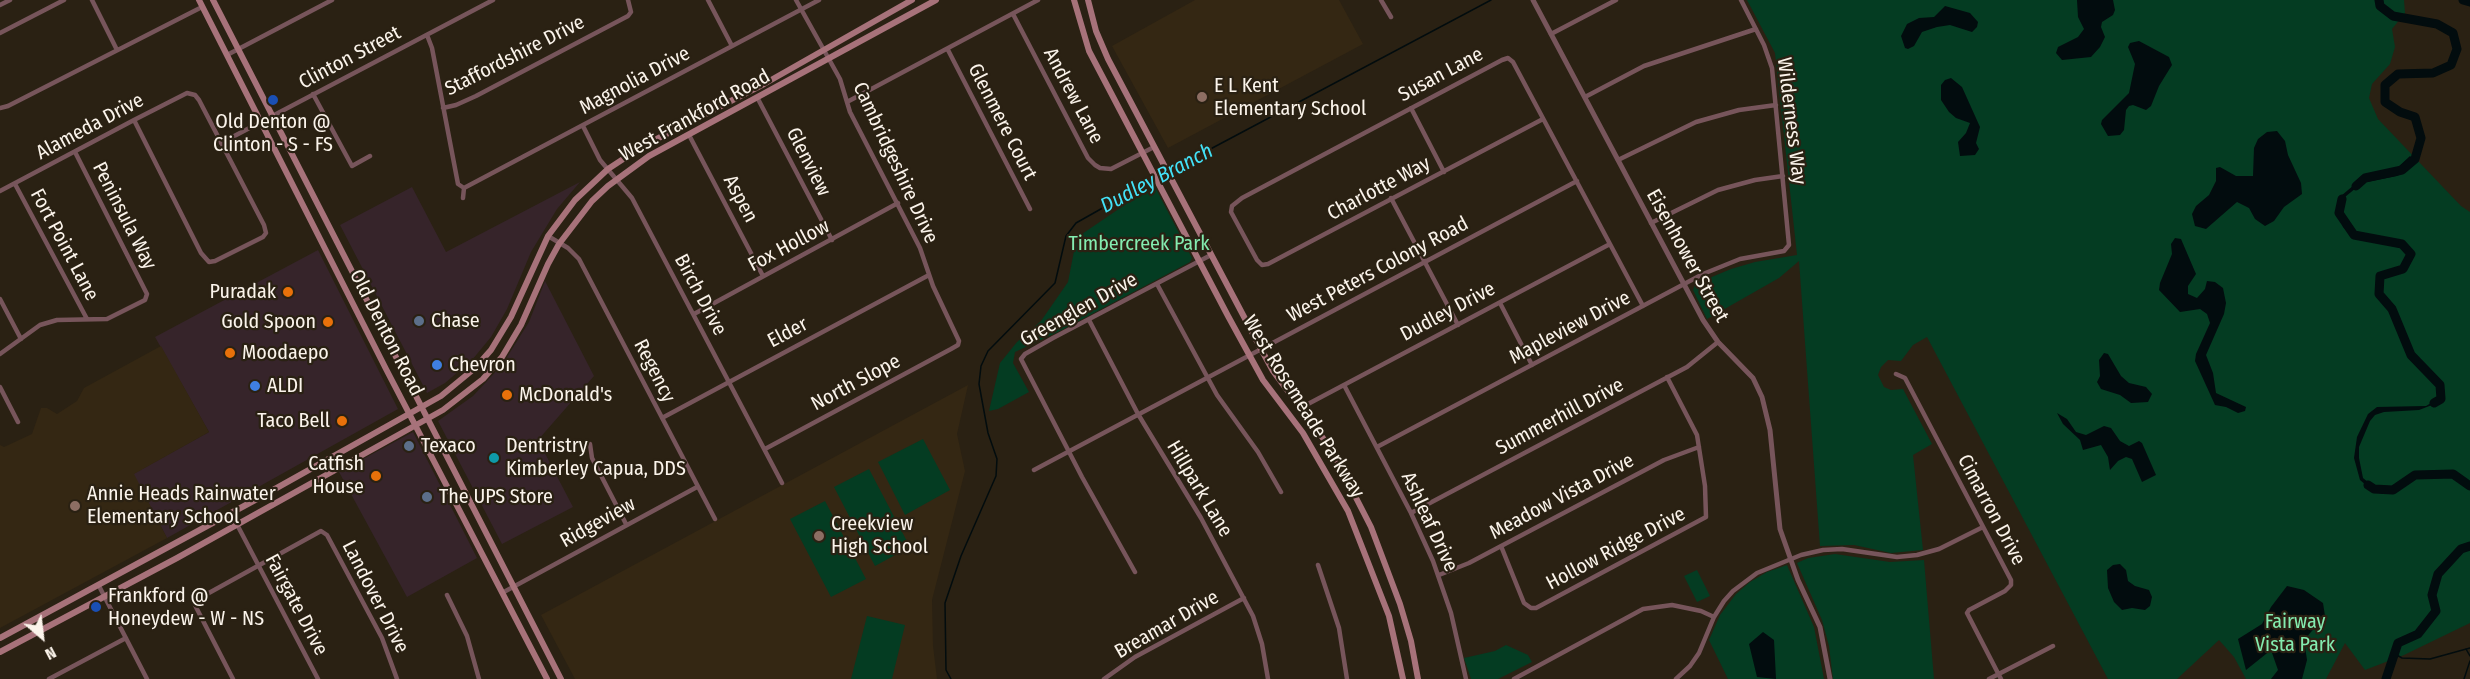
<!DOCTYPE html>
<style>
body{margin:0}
#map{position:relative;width:2470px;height:679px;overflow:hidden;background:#2a2113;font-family:"Fira Sans Condensed",sans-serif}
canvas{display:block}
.north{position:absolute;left:12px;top:607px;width:60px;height:60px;-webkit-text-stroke:4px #2a2113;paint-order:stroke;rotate:152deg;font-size:16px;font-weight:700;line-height:24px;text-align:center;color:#fbf4eb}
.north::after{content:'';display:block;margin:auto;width:21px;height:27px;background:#fbf4eb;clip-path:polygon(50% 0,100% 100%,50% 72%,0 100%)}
</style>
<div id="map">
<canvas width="2470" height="679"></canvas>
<div class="north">N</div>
</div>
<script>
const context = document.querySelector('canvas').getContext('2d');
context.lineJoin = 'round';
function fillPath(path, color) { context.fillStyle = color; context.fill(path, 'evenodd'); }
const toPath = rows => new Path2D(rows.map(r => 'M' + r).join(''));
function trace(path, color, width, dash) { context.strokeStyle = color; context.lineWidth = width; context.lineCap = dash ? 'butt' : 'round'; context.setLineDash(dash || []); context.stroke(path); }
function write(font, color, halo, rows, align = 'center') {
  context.font = font + ' "Fira Sans Condensed",sans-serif'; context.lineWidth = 4.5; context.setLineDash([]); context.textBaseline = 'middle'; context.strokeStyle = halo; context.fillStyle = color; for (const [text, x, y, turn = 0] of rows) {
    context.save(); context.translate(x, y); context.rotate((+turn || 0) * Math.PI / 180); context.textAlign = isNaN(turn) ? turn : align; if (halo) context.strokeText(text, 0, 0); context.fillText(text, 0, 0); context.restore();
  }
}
fillPath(toPath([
 [580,182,557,209,531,252,507,309,491,337,472,360,445,383,427,393,340,225,412,187,446,252],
 [318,250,398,409,167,538,133,474,209,432,155,337],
 [545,281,594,376,538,440,573,507,502,544,438,421,473,396,502,365,529,322],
 [413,432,477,558,407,597,339,472]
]), '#36242a');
fillPath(toPath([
 [1195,0,1339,0,1363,44,1168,148,1112,46],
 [161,346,209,432,134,474,167,538,0,628,0,445,4,447,32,434,41,408,47,408,57,414,77,401,84,388],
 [968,385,957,434,965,471,932,600,933,646,937,679,575,679,541,615]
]), '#342713');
fillPath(toPath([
 [1747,0,2404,0,2405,13,2392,29,2395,47,2390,64,2372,84,2369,98,2378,119,2461,206,2470,212,2470,623,2404,655,2365,670,2345,643,2326,679,2246,679,2234,657,2219,640,2177,679,2108,679,1927,337,1913,345,1901,361,1888,360,1881,367,1878,375,1884,387,1891,390,1903,389,1932,444,1913,455,1923,550,1891,553,1854,545,1820,546,1799,261,1779,278,1707,319,1693,290,1695,284,1731,269,1755,262,1797,255,1775,53],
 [1154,185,1192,258,1190,262,1058,332,1015,352,1013,363,1029,392,998,409,989,411,1000,363,1017,342,1041,321,1068,282,1075,246,1082,234],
 [923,439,950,490,905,515,878,462],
 [869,469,910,547,875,566,834,487],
 [825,501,866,579,831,597,790,519],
 [1835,554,1890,562,1924,560,1934,679,1833,679,1829,646,1822,620,1797,563,1808,558],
 [1787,565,1814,627,1824,679,1728,679,1709,640,1720,615,1736,594,1750,582,1767,572],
 [1697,570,1710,596,1697,602,1684,576],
 [867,616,905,625,892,679,851,679],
 [1506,645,1528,655,1532,662,1498,679,1471,679,1464,658,1495,651]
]), '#043c22');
fillPath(toPath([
 [2077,0,2113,0,2115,10,2113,15,2102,22,2101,27,2105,37,2100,47,2091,57,2062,60,2056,53,2058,47,2078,37,2084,29,2078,17],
 [1945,6,1970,13,1978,22,1977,27,1972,32,1950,25,1937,27,1922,32,1914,46,1908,49,1905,48,1901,36,1907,24,1919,18,1934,17],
 [2139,41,2169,57,2172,65,2159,86,2151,106,2146,110,2133,105,2129,106,2126,110,2124,130,2120,135,2108,136,2101,124,2102,120,2129,93,2135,64,2128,47,2130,43],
 [1951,78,1962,87,1980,127,1976,143,1979,149,1975,155,1960,156,1958,142,1966,133,1970,123,1956,118,1949,112,1941,100,1941,85,1945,80],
 [2277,131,2285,141,2288,155,2301,183,2302,194,2284,207,2274,221,2265,226,2255,219,2249,208,2237,202,2206,229,2195,226,2192,214,2196,206,2209,195,2216,181,2216,168,2220,167,2236,176,2253,176,2254,148,2258,139,2267,132],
 [2410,156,2416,162,2407,171,2397,176,2362,183,2345,197,2342,207,2348,232,2343,227,2341,220,2341,196,2361,179,2384,174,2396,169],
 [2175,238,2181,239,2196,274,2188,286,2188,294,2197,298,2205,289,2207,281,2215,282,2223,288,2226,303,2224,314,2206,355,2213,373,2216,393,2246,407,2245,411,2238,413,2226,407,2215,405,2195,361,2196,354,2210,323,2207,314,2200,309,2180,312,2159,290,2160,283,2172,254,2171,244],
 [2104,353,2108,354,2121,376,2129,383,2146,387,2152,394,2148,402,2131,403,2120,395,2101,389,2097,382,2100,376,2099,360],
 [2443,396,2445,400,2419,410,2384,412,2375,415,2370,421,2359,447,2359,458,2363,478,2379,491,2385,491,2385,494,2374,492,2360,480,2354,458,2357,437,2368,414,2377,407,2426,406],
 [2057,413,2067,419,2076,432,2086,435,2104,426,2111,428,2120,441,2129,446,2139,441,2142,443,2156,475,2142,482,2132,459,2126,457,2118,461,2110,470,2108,457,2101,445,2083,450,2080,440,2063,424],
 [2120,564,2126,570,2128,581,2135,586,2149,590,2152,597,2150,606,2145,610,2132,608,2122,610,2114,602,2108,588,2107,570,2113,565],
 [2287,586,2304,590,2323,603,2325,616,2304,640,2307,660,2302,679,2271,679,2278,670,2271,650,2246,670,2238,639,2262,624,2271,607],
 [1763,632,1774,640,1776,679,1757,677,1749,644]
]), '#020c0e');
trace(toPath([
 [1169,171,1491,0],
 [2466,649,2470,656],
 [2395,654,2402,658,2430,659,2470,648],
 [951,679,946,670,945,603,961,556,996,476,997,459,988,433,979,384,981,366,988,351,1055,283,1066,236,1076,223,1154,179],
 [2464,679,2470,661]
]), '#020c0e', 1.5);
trace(toPath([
 [2463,0,2470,2],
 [2356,186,2365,178,2402,170,2415,159,2421,138,2415,117,2400,112,2385,102,2385,85,2398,74,2433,73,2451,65,2457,49,2453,33,2437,24,2393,16,2380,6,2379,0],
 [2342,199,2339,213,2354,235,2402,244,2411,254,2403,269,2380,276,2379,294,2392,309,2411,355,2440,385,2441,399,2434,403],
 [2368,485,2374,489,2393,490,2415,475,2453,474,2470,486],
 [2386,679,2398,643,2418,634,2436,611,2432,595,2438,574,2461,549,2470,546]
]), '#020c0e', 9);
trace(toPath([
 [92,0,117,50],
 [708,0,732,46],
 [1381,0,1391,17],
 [0,5,10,0],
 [1013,14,1088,158,1095,165,1100,168,1111,169,1154,147],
 [0,33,64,0],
 [1551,34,1616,0],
 [427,35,432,48,458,184,464,188,819,0],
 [948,50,1030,209],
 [227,55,332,0],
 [313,94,352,166,370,156],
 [1585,97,1644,66,1756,29],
 [758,99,832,240],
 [847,102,1038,0],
 [0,108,8,106,202,7],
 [443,108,456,105,476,96,628,16,631,12,628,0],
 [1411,108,1444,172],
 [1543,119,1268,264,1262,265,1257,260,1231,212,1232,206,1242,198,1502,60,1508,58,1513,62,1643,306],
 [583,126,600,160,632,198,782,483],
 [689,135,763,276],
 [221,143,493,0],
 [1618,160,1696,122,1739,110,1776,105],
 [15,184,87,319],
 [0,191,134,120,187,93,195,95,199,100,264,225,266,233,263,237,215,261,209,262,201,253,134,120],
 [463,198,464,188],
 [1391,198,1458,325],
 [1651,223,1718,190,1755,180,1783,176],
 [548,236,568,248,579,259,715,519],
 [1157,284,1217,395,1258,452,1281,492],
 [0,299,21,339],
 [1500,303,1532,365],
 [694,314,898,203],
 [1089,320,1138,414,1201,518,1253,616,1262,644,1268,679],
 [0,354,40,325,57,320,107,319,145,300,147,294,75,152],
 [1896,374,1905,378,2011,580,2011,585,2005,591,1969,610,1967,613,2001,679],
 [1344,385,1411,513,1433,561,1451,613,1466,679],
 [0,387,18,422],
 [1302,409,1308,404,1610,244],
 [662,418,929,275],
 [590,444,592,458,626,524],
 [1377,447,1703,274,1740,259,1784,251,1789,245,1772,68,1764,45,1741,0],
 [765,449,951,349,958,345,959,341,933,286,920,248,850,112,840,79,796,0],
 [1034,470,1577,181],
 [231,513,318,679],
 [1411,513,1687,367,1718,342],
 [1501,546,1524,603,1531,608,1536,608,1706,517,1705,486,1697,435,1667,377],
 [1318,565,1339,628,1347,679],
 [1135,572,1082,477,1021,359,1025,354,1053,338,1211,255],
 [1439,575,1469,563,1664,460,1699,447],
 [99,586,147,679],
 [502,593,697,487],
 [447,595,467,636,479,679],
 [49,679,126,638],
 [233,679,198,611,195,605,198,599,321,531,327,535,382,638,397,679],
 [1104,679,1135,657,1244,598],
 [1514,679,1643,609,1672,605,1701,611,1714,617],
 [1676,679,1690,666,1699,653,1714,617,1724,601,1733,591,1757,573,1801,555,1823,550,1842,549,1897,557,1917,555,1939,549,1983,527],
 [1989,679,2053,646]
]), '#77555b', 4.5);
trace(toPath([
 [1533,0,1703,320,1718,342,1753,378,1762,397,1770,430,1780,529,1798,580,1820,627,1830,679]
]), '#77555b', 5);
trace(toPath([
 [199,0,386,369,547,679],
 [213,0,561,679],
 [1074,0,1089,51,1228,316,1263,380,1303,433,1348,511,1389,616,1403,679],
 [1088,0,1096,31,1108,59,1261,349,1273,371,1331,449,1371,527,1400,604,1411,641,1418,679],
 [0,638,257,499,441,396,475,368,491,350,511,317,548,236,575,200,608,169,643,146,764,84,912,0],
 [0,652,177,558,443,410,483,379,502,357,521,325,548,264,559,244,592,201,608,186,649,156,936,0]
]), '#a7727a', 6);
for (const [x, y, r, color] of [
 [1202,97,6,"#8d6e63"],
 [273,100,6,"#1a4fb4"],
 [288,292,6,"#e8710a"],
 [419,321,6,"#5c6f8a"],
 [328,322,6,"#e8710a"],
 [230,353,6,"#e8710a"],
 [437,365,6,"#3f7fe0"],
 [255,386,6,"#3f7fe0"],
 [507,395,6,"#e8710a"],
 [342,421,6,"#e8710a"],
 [409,446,6,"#5c6f8a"],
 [494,458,6,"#0f9aa8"],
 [376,476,6,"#e8710a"],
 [427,497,6,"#5c6f8a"],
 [75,506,6,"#8d6e63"],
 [819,536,6,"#8d6e63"],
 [96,607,6,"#1a4fb4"]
]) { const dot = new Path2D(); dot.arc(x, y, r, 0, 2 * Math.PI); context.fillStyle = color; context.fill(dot); trace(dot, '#2a2113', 2); }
write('20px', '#fbf4eb', '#2a2113', [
 ["Staffordshire Drive",515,56,-27],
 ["Clinton Street",350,58,-28],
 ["Susan Lane",1441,75,-28],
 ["Magnolia Drive",635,81,-28],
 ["Andrew Lane",1073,96,62],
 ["West Frankford Road",695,116,-29],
 ["Wilderness Way",1791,121,83],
 ["Glenmere Court",1002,122,63],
 ["Alameda Drive",90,127,-28],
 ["Glenview",808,162,63],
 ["Cambridgeshire Drive",895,163,65],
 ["Charlotte Way",1379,189,-28],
 ["Aspen",740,199,62],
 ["Peninsula Way",124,216,63],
 ["Fort Point Lane",64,245,62],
 ["Fox Hollow",789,246,-28],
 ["Eisenhower Street",1687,256,61],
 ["West Peters Colony Road",1378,270,-28],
 ["Birch Drive",700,295,62],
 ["Greenglen Drive",1079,310,-29],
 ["Dudley Drive",1448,312,-28],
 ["Mapleview Drive",1570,328,-28],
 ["Old Denton Road",386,333,63],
 ["Elder",788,333,-28],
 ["Regency",654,371,63],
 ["North Slope",856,383,-28],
 ["West Rosemeade Parkway",1303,407,58],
 ["Summerhill Drive",1560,417,-28],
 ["Hillpark Lane",1199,489,59],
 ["Meadow Vista Drive",1562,497,-28],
 ["Cimarron Drive",1991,510,62],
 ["Ashleaf Drive",1429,522,65],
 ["Ridgeview",598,523,-29],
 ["Hollow Ridge Drive",1616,549,-28],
 ["Landover Drive",375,597,63],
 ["Fairgate Drive",296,605,62],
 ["Breamar Drive",1167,625,-30]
]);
write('20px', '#fbf4eb', '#2a2113', [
 ["E L Kent",1214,86],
 ["Elementary School",1214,109],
 ["Old Denton @",273,122,"center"],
 ["Clinton - S - FS",273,145,"center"],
 ["Puradak",276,292,"right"],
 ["Chase",431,321],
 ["Gold Spoon",316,322,"right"],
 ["Moodaepo",242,353],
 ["Chevron",449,365],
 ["ALDI",267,386],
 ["McDonald's",519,395],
 ["Taco Bell",330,421,"right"],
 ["Texaco",421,446],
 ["Dentristry",506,446],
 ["Kimberley Capua, DDS",506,469],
 ["Catfish",364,464,"right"],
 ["House",364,487,"right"],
 ["Annie Heads Rainwater",87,494],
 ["Elementary School",87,517],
 ["The UPS Store",439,497],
 ["Creekview",831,524],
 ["High School",831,547],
 ["Frankford @",108,596],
 ["Honeydew - W - NS",108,619]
], 'left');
write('20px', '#84ecb0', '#2a2113', [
 ["Timbercreek Park",1139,244],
 ["Fairway",2295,622],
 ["Vista Park",2295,645]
]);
write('italic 21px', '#43e2f8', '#2a2113', [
 ["Dudley Branch",1157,179,-28]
]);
</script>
